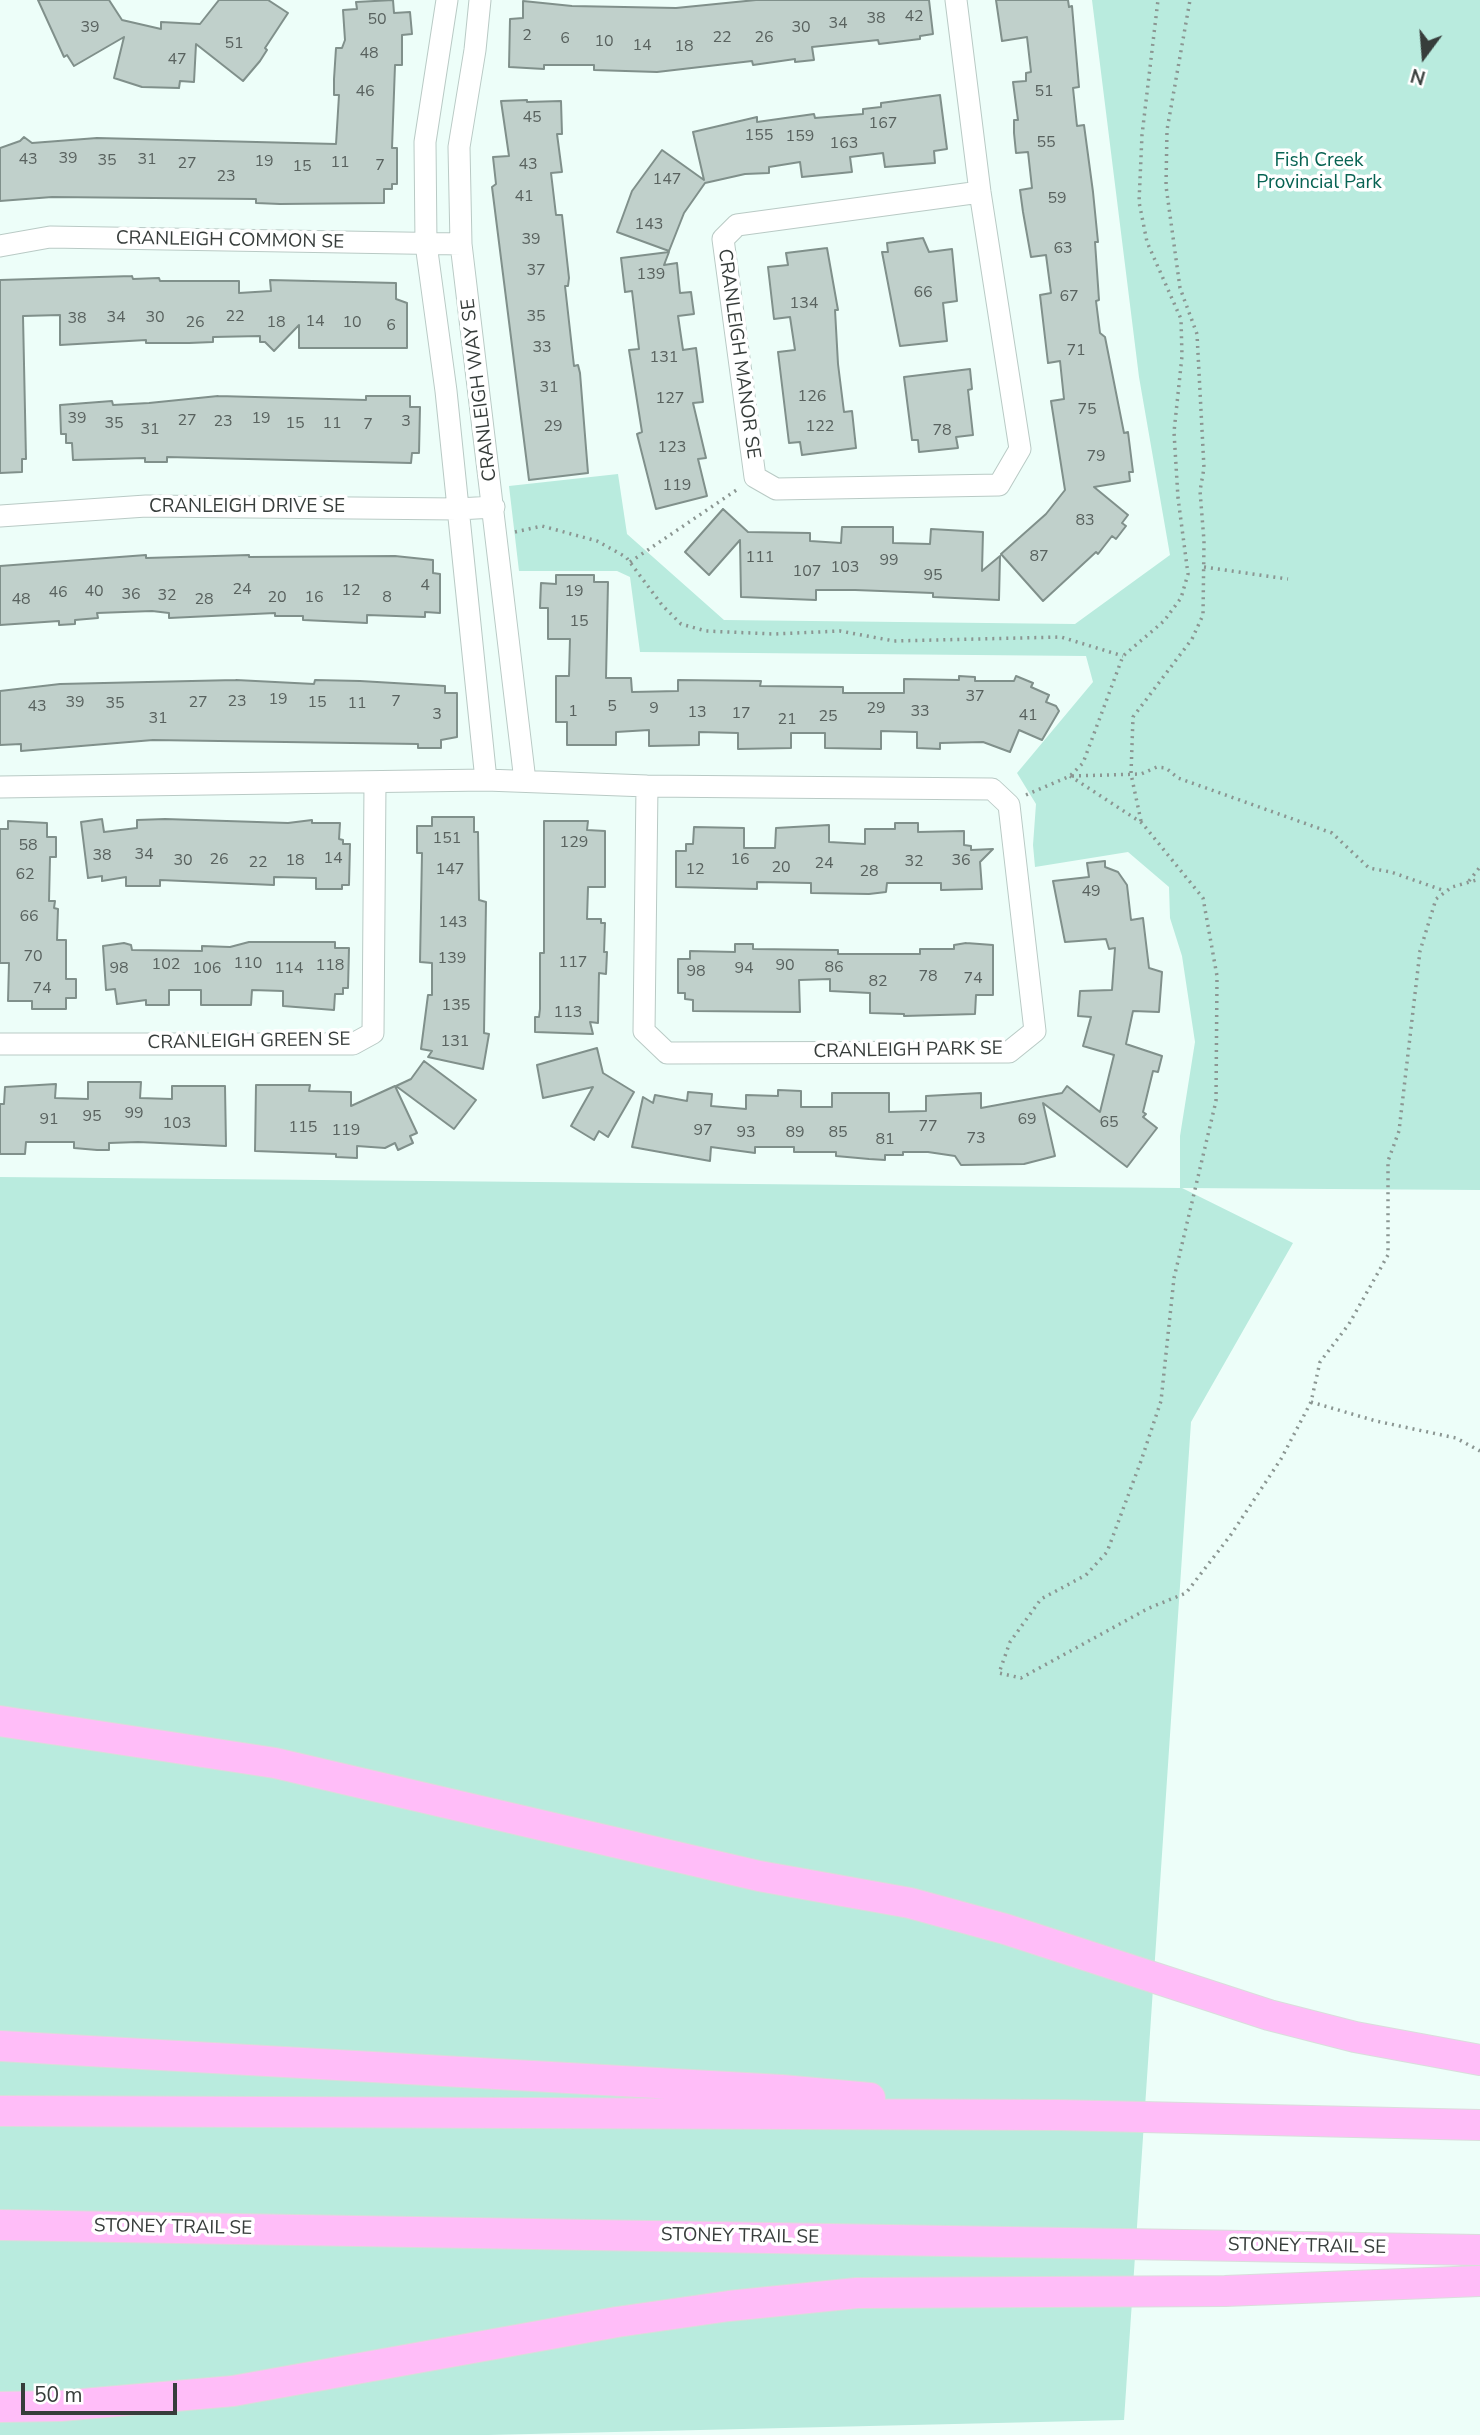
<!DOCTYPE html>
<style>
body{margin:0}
#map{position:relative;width:1480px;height:2435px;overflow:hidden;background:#edfef9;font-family:"Nunito Sans",sans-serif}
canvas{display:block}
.north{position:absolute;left:1389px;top:21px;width:70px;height:70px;-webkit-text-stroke:5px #fff;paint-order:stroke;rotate:196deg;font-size:19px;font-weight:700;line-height:28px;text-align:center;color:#373d3b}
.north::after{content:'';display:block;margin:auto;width:24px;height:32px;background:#373d3b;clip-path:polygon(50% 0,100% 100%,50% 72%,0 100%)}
.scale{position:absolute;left:21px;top:2383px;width:156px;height:32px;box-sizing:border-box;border:4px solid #373d3b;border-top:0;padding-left:9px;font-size:21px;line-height:24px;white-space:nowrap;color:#373d3b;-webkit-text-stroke:5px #fff;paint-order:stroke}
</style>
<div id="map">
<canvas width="1480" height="2435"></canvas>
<div class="north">N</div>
<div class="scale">50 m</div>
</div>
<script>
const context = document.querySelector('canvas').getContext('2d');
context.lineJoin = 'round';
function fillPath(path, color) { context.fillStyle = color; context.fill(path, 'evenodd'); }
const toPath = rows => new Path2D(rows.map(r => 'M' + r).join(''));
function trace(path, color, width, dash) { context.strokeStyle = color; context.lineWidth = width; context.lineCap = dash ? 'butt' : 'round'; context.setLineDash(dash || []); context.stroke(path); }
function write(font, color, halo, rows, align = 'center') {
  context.font = font + ' "Nunito Sans",sans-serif'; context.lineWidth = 7; context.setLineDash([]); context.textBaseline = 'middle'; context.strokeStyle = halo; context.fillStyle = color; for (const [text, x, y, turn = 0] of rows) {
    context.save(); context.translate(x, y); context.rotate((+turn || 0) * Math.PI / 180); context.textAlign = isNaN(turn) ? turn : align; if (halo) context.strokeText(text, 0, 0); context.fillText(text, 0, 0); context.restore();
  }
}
fillPath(toPath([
 [1092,0,1480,0,1480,1190,1182,1188,1293,1243,1191,1422,1124,2420,488,2435,0,2435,0,1177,1180,1188,1180,1136,1195,1042,1182,956,1170,918,1169,887,1128,852,1035,867,1033,845,1036,804,1017,773,1093,682,1086,656,640,652,630,577,617,571,519,571,509,486,618,474,627,534,724,620,1075,624,1170,555,1139,377]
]), '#b9ebde');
const building = toPath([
 [38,0,109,0,122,20,161,29,161,22,200,24,219,0,268,0,288,13,265,48,267,50,260,61,243,81,196,44,194,82,180,81,179,88,142,87,114,78,124,37,74,66,67,55,64,57,38,0],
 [393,0,394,13,410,12,412,34,402,35,402,65,395,65,392,148,397,148,397,184,392,184,392,189,384,189,384,203,280,204,256,203,256,199,52,197,0,201,0,148,20,141,24,137,32,143,97,138,336,144,339,95,334,95,334,79,336,48,342,48,345,40,343,10,357,9,356,2,393,0],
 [756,0,929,0,933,34,920,36,920,39,879,44,878,40,812,47,814,60,795,62,795,59,753,65,752,61,657,72,594,70,594,65,544,65,544,69,509,67,510,19,523,18,523,1,572,6,676,8,756,0],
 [996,0,1068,0,1069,7,1072,6,1079,87,1073,88,1077,126,1084,125,1093,192,1098,242,1095,242,1099,300,1096,301,1100,333,1105,337,1124,433,1128,432,1133,472,1129,472,1130,481,1094,487,1128,515,1122,523,1126,526,1116,539,1112,536,1098,554,1096,552,1043,601,1001,554,1046,514,1065,490,1051,401,1064,399,1060,361,1048,363,1040,295,1051,293,1046,255,1031,257,1023,212,1020,190,1032,188,1028,152,1016,153,1014,133,1014,120,1018,120,1013,82,1026,81,1026,73,1031,72,1027,37,1002,41,996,0],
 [940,95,947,149,934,151,935,163,885,167,883,153,850,157,852,172,802,177,800,162,769,167,769,173,745,174,705,183,684,213,669,251,617,232,632,191,662,150,704,180,693,132,757,117,757,122,814,114,815,118,863,114,863,109,881,107,881,103,940,95],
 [527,100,527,102,561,101,562,134,557,134,562,172,551,173,556,215,562,215,569,278,568,286,565,286,574,366,578,365,580,373,588,473,529,480,492,187,496,184,493,157,509,156,501,101,527,100],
 [923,238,929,252,952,249,957,301,943,303,947,341,900,346,882,252,888,252,887,243,923,238],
 [827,248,838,310,835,310,838,364,844,412,852,411,856,448,802,455,800,442,789,443,778,352,795,350,790,317,774,319,768,267,788,265,786,253,827,248],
 [669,252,664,265,677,263,680,293,691,292,694,314,678,316,683,350,696,348,703,402,693,403,706,458,698,459,707,496,656,509,637,434,642,432,629,350,639,349,632,291,625,292,621,258,669,252],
 [132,276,133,279,159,278,160,281,239,281,239,293,271,291,270,280,396,283,396,299,407,303,407,348,299,348,299,325,274,351,265,342,260,342,260,336,213,337,213,342,189,343,146,343,146,340,60,345,60,315,23,316,26,459,22,459,22,472,0,473,0,280,132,276],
 [970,369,972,389,968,390,973,435,956,437,958,448,919,452,918,440,912,440,904,377,970,369],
 [218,396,366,400,366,396,410,396,410,407,420,407,419,453,412,453,411,463,167,457,167,462,145,462,145,458,73,460,72,443,66,443,66,434,61,434,60,405,112,401,113,405,149,403,218,396],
 [723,509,748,532,810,533,810,541,841,543,842,527,893,527,893,543,930,544,931,529,983,532,982,571,1000,556,999,600,933,597,933,593,855,590,816,590,816,600,741,597,740,540,709,575,685,552,723,509],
 [146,555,146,558,249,555,249,557,395,556,433,560,433,573,440,574,440,613,425,612,425,617,367,615,367,623,303,620,303,616,275,616,275,613,169,618,169,613,152,611,97,613,98,618,75,620,75,624,59,625,59,621,0,625,0,566,146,555],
 [556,575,594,575,594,582,608,582,606,678,631,678,632,692,678,691,678,680,761,681,760,686,843,687,843,693,904,693,904,679,959,680,959,676,975,677,975,681,1014,681,1016,676,1033,683,1031,687,1049,695,1046,702,1056,706,1059,711,1042,740,1019,730,1010,752,983,742,940,743,940,749,917,748,917,732,881,731,881,749,825,748,825,733,791,733,791,748,738,749,738,733,699,732,699,745,649,746,649,730,616,732,616,745,567,745,567,722,556,722,556,676,569,676,570,639,548,639,548,608,540,608,541,583,556,584,556,575],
 [236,680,314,684,315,680,360,681,445,686,445,693,457,693,457,737,441,740,441,748,418,748,418,744,153,740,21,751,21,744,0,745,0,691,60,684,236,680],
 [432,817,474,817,474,832,478,832,479,900,486,902,484,1033,489,1034,483,1069,428,1057,432,1051,421,1049,428,995,432,995,432,963,420,962,422,853,417,853,417,826,432,826,432,817],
 [102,819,104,832,137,828,137,820,165,819,288,823,312,820,312,823,340,823,339,839,343,840,343,844,350,844,349,885,342,885,342,889,316,889,316,878,274,877,274,885,160,880,160,886,126,886,126,877,102,881,102,876,88,878,81,822,102,819],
 [8,821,47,823,47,837,56,837,56,857,50,857,49,901,55,901,54,908,58,909,57,940,66,940,66,979,76,979,76,998,66,998,66,1009,32,1009,32,1001,8,1001,9,963,0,963,0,829,8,829,8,821],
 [544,821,588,821,587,830,605,831,605,887,588,887,587,919,601,919,601,923,605,923,604,952,607,952,606,974,599,973,598,1023,590,1022,593,1034,535,1032,535,1017,539,1017,540,1009,540,953,544,953,544,821],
 [895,823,918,823,918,832,964,831,964,845,971,846,971,850,993,849,980,862,982,889,941,890,941,883,887,883,886,892,869,894,811,893,811,883,757,882,757,889,676,887,676,851,686,851,686,844,693,844,694,827,744,828,744,848,775,848,776,828,829,825,829,842,865,844,865,829,895,829,895,823],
 [1105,861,1105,867,1118,872,1127,885,1131,920,1143,918,1149,968,1162,972,1159,1012,1133,1011,1126,1044,1162,1056,1158,1072,1153,1071,1143,1112,1146,1114,1143,1117,1157,1128,1127,1167,1043,1103,1055,1156,1024,1164,961,1165,955,1156,928,1152,903,1152,903,1155,885,1155,885,1160,869,1159,836,1156,836,1152,794,1152,794,1147,755,1147,755,1153,711,1147,710,1161,632,1147,643,1097,653,1103,655,1095,687,1101,688,1092,712,1094,711,1106,746,1109,746,1095,778,1096,778,1090,801,1091,801,1107,832,1107,832,1093,889,1093,889,1112,926,1111,926,1096,981,1093,981,1108,1062,1093,1067,1086,1100,1112,1114,1055,1083,1046,1091,1017,1078,1016,1080,991,1112,990,1115,948,1109,949,1106,939,1065,942,1053,881,1089,877,1087,863,1105,861],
 [249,942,335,942,335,948,349,948,348,988,343,988,343,994,335,994,334,1010,283,1006,283,991,252,990,251,1005,201,1005,201,990,169,990,169,1005,146,1005,146,1000,117,1004,115,989,106,990,103,946,124,943,131,945,132,950,202,951,202,946,230,947,249,942],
 [966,943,993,945,993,995,976,995,975,1014,904,1016,904,1014,870,1013,870,993,830,991,830,979,799,980,800,1012,693,1011,693,1000,685,999,685,993,678,993,678,959,690,959,690,951,735,952,735,944,753,944,753,949,838,950,838,954,920,954,920,949,954,949,954,945,966,943],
 [597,1048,603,1073,634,1092,608,1137,599,1131,594,1140,571,1126,593,1087,543,1098,537,1065,597,1048],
 [424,1061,476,1100,454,1129,396,1086,411,1079,424,1061],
 [88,1082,141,1082,140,1098,172,1099,172,1086,225,1086,226,1146,138,1142,109,1143,109,1150,97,1150,74,1148,74,1142,26,1142,25,1154,0,1154,0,1104,4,1104,5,1087,56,1084,55,1098,88,1099,88,1082],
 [256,1085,310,1085,309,1091,351,1092,351,1106,395,1086,417,1133,410,1136,413,1143,398,1150,395,1143,385,1148,357,1146,357,1158,336,1157,336,1154,255,1151,256,1085]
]);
fillPath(building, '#c0d0cb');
trace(building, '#80908b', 2);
const minor = toPath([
 [447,0,425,142,426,244,446,391,486,780],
 [480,0,475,50,459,147,461,244,525,781],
 [956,0,980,192,1020,449,999,485,776,489,755,477,723,239,737,225,980,192],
 [0,246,50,237,461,244],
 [0,516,146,506,458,509,494,507],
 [0,787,486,780,647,786,992,789,1009,805,1035,1031,1009,1052,667,1053,644,1031,647,786],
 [0,1044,353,1044,373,1033,375,784]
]);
const highway = toPath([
 [0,1721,275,1763,759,1876,910,1903,1005,1929,1269,2015,1355,2037,1480,2060],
 [0,2046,781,2090,870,2098],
 [0,2111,1058,2115,1480,2125],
 [0,2225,1480,2250],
 [0,2407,60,2406,233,2391,617,2322,729,2306,857,2293,1225,2291,1480,2281]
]);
trace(minor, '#b9cac5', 23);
trace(highway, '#dbdcdc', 32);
trace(toPath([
 [515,532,542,526,597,541,626,557,662,605,681,624,706,631,774,634,840,631,894,641,1061,637,1123,656],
 [630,562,738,489],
 [1204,567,1288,579],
 [1070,776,1142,823,1203,898,1217,976,1216,1101,1174,1278,1161,1401,1141,1461,1107,1552,1086,1575,1041,1599,1010,1642,999,1673,1021,1678,1149,1608,1186,1593,1230,1536,1281,1459,1311,1402,1320,1362,1349,1324,1388,1255,1388,1161,1399,1131,1420,951,1436,899,1452,887,1480,879],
 [1072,776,1141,774,1157,767,1166,768,1178,778,1332,833,1369,868,1391,872,1445,891],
 [1026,795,1070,776,1083,763,1123,656,1164,621,1181,598,1188,574,1178,498,1174,432,1182,356,1181,319,1147,242,1139,202,1142,135,1158,0],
 [1141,821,1131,774,1133,717,1192,639,1203,615,1204,541,1200,491,1204,468,1197,334,1180,288,1166,186,1167,130,1190,0],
 [1469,881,1480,867],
 [1311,1402,1376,1421,1456,1438,1480,1451]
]), '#8b9692', 3.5, [2, 5]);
trace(minor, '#fff', 21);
trace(highway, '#ffbdf8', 30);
write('16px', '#59625f', null, [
 ["42",914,17],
 ["38",876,19],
 ["50",377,20],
 ["34",838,24],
 ["39",90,28],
 ["30",801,28],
 ["2",527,36],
 ["22",722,38],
 ["26",764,38],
 ["6",565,39],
 ["10",604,42],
 ["51",234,44],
 ["14",642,46],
 ["18",684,47],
 ["48",369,54],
 ["47",177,60],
 ["46",365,92],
 ["51",1044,92],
 ["45",532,118],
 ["167",883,124],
 ["155",759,136],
 ["159",800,137],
 ["55",1046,143],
 ["163",844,144],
 ["39",68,159],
 ["43",28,160],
 ["31",147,160],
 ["35",107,161],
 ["19",264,162],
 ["11",340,163],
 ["27",187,164],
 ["43",528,165],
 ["7",380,166],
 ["15",302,167],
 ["23",226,177],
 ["147",667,180],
 ["41",524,197],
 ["59",1057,199],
 ["143",649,225],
 ["39",531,240],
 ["63",1063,249],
 ["37",536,271],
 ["139",651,275],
 ["66",923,293],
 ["67",1069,297],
 ["134",804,304],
 ["22",235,317],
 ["35",536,317],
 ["34",116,318],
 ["30",155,318],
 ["38",77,319],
 ["14",315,322],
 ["26",195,323],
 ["18",276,323],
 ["10",352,323],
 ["6",391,326],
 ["33",542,348],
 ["71",1076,351],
 ["131",664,358],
 ["31",549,388],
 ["126",812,397],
 ["127",670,399],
 ["75",1087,410],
 ["39",77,419],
 ["19",261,419],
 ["27",187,421],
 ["23",223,422],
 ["3",406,422],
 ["35",114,424],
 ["15",295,424],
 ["11",332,424],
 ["7",368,425],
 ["29",553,427],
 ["122",820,427],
 ["31",150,430],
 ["78",942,431],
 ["123",672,448],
 ["79",1096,457],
 ["119",677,486],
 ["83",1085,521],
 ["87",1039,557],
 ["111",760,558],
 ["99",889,561],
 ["103",845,568],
 ["107",807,572],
 ["95",933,576],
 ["4",425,586],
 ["24",242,590],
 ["12",351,591],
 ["40",94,592],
 ["19",574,592],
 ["46",58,593],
 ["36",131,595],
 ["32",167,596],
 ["20",277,598],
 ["16",314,598],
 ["8",387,598],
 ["48",21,600],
 ["28",204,600],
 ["15",579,622],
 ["37",975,697],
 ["19",278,700],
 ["23",237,702],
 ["7",396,702],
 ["39",75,703],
 ["27",198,703],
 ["15",317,703],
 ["35",115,704],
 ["11",357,704],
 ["43",37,707],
 ["5",612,707],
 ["9",654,709],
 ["29",876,709],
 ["1",573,712],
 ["33",920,712],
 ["13",697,713],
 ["17",741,714],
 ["3",437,715],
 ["41",1028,716],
 ["25",828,717],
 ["31",158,719],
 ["21",787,720],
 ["151",447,839],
 ["129",574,843],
 ["58",28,846],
 ["34",144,855],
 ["38",102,856],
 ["14",333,859],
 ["26",219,860],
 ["16",740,860],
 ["30",183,861],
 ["18",295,861],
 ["36",961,861],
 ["32",914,862],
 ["22",258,863],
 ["24",824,864],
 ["20",781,868],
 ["147",450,870],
 ["12",695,870],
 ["28",869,872],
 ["62",25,875],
 ["49",1091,892],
 ["66",29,917],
 ["143",453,923],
 ["70",33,957],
 ["139",452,959],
 ["117",573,963],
 ["110",248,964],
 ["102",166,965],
 ["118",330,966],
 ["90",785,966],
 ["86",834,968],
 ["98",119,969],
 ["106",207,969],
 ["114",289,969],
 ["94",744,969],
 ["98",696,972],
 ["78",928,977],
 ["74",973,979],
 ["82",878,982],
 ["74",42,989],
 ["135",456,1006],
 ["113",568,1013],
 ["131",455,1042],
 ["99",134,1114],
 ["95",92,1117],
 ["91",49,1120],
 ["69",1027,1120],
 ["65",1109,1123],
 ["103",177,1124],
 ["77",928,1127],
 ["115",303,1128],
 ["119",346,1131],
 ["97",703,1131],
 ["93",746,1133],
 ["89",795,1133],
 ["85",838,1133],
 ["73",976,1139],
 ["81",885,1140]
]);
write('19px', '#086353', '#fff', [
 ["Fish Creek",1319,161],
 ["Provincial Park",1319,183]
]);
write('19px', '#373d3b', '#fff', [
 ["CRANLEIGH COMMON SE",230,241,1],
 ["CRANLEIGH MANOR SE",738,354,82],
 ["CRANLEIGH WAY SE",480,390,-97],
 ["CRANLEIGH DRIVE SE",247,507],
 ["CRANLEIGH GREEN SE",249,1042,-1],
 ["CRANLEIGH PARK SE",908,1051,-1],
 ["STONEY TRAIL SE",173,2228,1],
 ["STONEY TRAIL SE",740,2237,1],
 ["STONEY TRAIL SE",1307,2247,1]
]);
</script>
